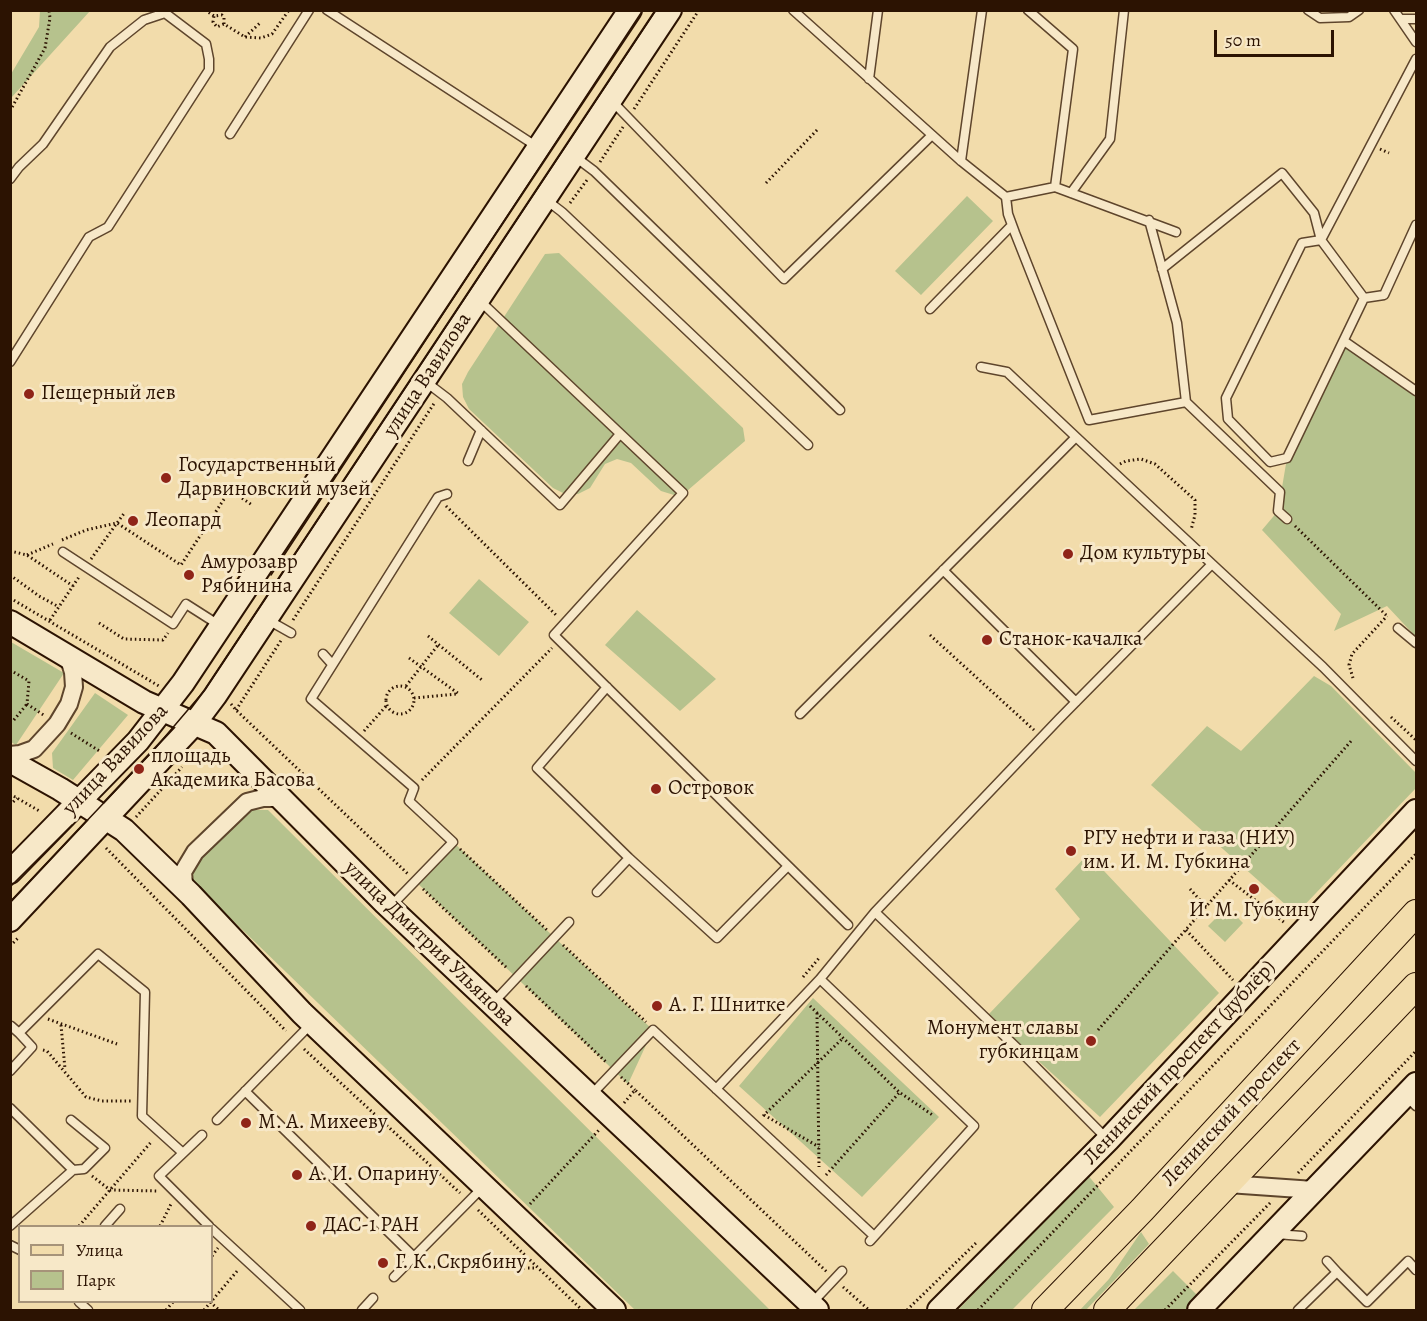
<!DOCTYPE html>
<meta charset="utf-8">
<style>
body{margin:0}
#map{position:relative;width:1427px;height:1321px;overflow:hidden;background:#f2dcab;font-family:Alegreya,serif}
canvas{display:block}
.frame{position:absolute;inset:0;border:12px solid #2c1302;pointer-events:none}
.legend{position:absolute;left:18px;top:1225px;width:195px;height:78px;box-sizing:border-box;background:#f7e8c8;border:2px solid #a69379;margin:0;padding:8px 10px;list-style:none;font-size:18px;color:#2c1302}
.legend li{display:flex;align-items:center;gap:12px;height:30px}
.legend b{width:30px;border:2px solid #a69379}
.scale{position:absolute;left:1214px;top:30px;width:120px;height:27px;box-sizing:border-box;border:3px solid #2c1302;border-top:0;padding-left:8px;font-size:18px;line-height:21px;white-space:nowrap;color:#2c1302;-webkit-text-stroke:4px #f7e8c8;paint-order:stroke}
</style>
<div id="map">
<canvas width="1427" height="1321"></canvas>
<div class="frame"></div>
<ul class="legend">
<li><b style="height:8px;background:#f2dcab"></b>Улица</li>
<li><b style="height:16px;background:#b6c28d"></b>Парк</li>
</ul>
<div class="scale">50 m</div>
</div>
<script>
const context = document.querySelector('canvas').getContext('2d');
context.lineJoin = 'round';
function fillPath(path, color) { context.fillStyle = color; context.fill(path, 'evenodd'); }
const toPath = rows => new Path2D(rows.map(r => 'M' + r).join(''));
function trace(path, color, width, dash) { context.strokeStyle = color; context.lineWidth = width; context.lineCap = dash ? 'butt' : 'round'; context.setLineDash(dash || []); context.stroke(path); }
function write(font, color, halo, rows, align = 'center') {
  context.font = font + ' Alegreya,serif'; context.lineWidth = 6; context.setLineDash([]); context.textBaseline = 'middle'; context.strokeStyle = halo; context.fillStyle = color; for (const [text, x, y, turn = 0] of rows) {
    context.save(); context.translate(x, y); context.rotate((+turn || 0) * Math.PI / 180); context.textAlign = isNaN(turn) ? turn : align; if (halo) context.strokeText(text, 0, 0); context.fillText(text, 0, 0); context.restore();
  }
}
fillPath(toPath([
 [40,11,90,11,11,98,11,74,39,27],
 [967,196,993,221,921,295,895,271],
 [559,253,743,428,745,441,687,491,674,495,661,491,631,463,617,459,605,464,590,488,578,494,565,494,553,488,469,409,463,397,462,384,468,372,545,254],
 [1344,341,1416,391,1416,637,1387,606,1334,631,1341,614,1262,530,1278,511,1287,458],
 [479,579,529,622,499,656,449,613],
 [637,610,716,679,680,711,605,645],
 [11,642,64,673,16,745,11,742],
 [1314,676,1331,686,1416,773,1416,788,1296,914,1151,785,1207,726,1241,751],
 [95,693,128,715,73,780,53,768,52,753],
 [250,810,268,810,770,1310,635,1310,192,881,195,864],
 [453,842,653,1030,628,1084,415,881],
 [1088,854,1219,993,1100,1117,988,1015,1080,919,1055,889],
 [1227,907,1243,923,1225,942,1208,926],
 [813,998,939,1117,862,1197,739,1086],
 [1087,1174,1114,1207,1012,1310,958,1310],
 [1141,1232,1149,1244,1086,1310,1080,1310,1109,1279],
 [1173,1271,1200,1298,1188,1310,1134,1310]
]), '#b6c28d');
const lane = toPath([
 [327,10,539,148],
 [793,10,961,161,1006,197,1008,214,1015,233,1089,420,1186,402,1177,323,1149,220],
 [1028,10,1073,49,1055,187],
 [1308,10,1320,18,1349,17,1359,10],
 [1394,10,1416,42],
 [1401,19,1416,19],
 [869,79,878,10],
 [611,100,784,279,932,135],
 [230,134,309,10],
 [574,156,594,171,840,410],
 [961,161,982,10],
 [10,179,19,167,43,144,110,47,144,20,165,13,206,44,209,59,209,70,108,227,89,237,10,362],
 [1071,193,1110,139,1124,10],
 [1006,197,1055,187,1176,232],
 [545,199,562,212,808,445],
 [1321,240,1416,59],
 [1162,269,1282,173,1314,213,1321,240,1364,298,1287,458,1270,462,1228,419,1226,398,1302,243,1321,240],
 [1364,298,1384,295,1416,225],
 [480,301,683,493,554,635,848,925],
 [930,309,1012,225],
 [1344,341,1416,391],
 [981,367,1007,372,1076,437],
 [426,382,447,398,560,505,620,434],
 [1186,402,1280,492,1278,511,1287,519],
 [468,461,481,430],
 [63,552,173,624,186,604,219,625],
 [943,570,1076,702],
 [268,620,291,633],
 [1398,628,1416,643],
 [323,654,332,664],
 [607,687,537,768,629,858,717,938,788,866],
 [800,714,1076,437,1212,564],
 [597,892,629,858],
 [390,907,453,842,409,801,414,788,311,699,438,497,447,494],
 [493,1003,569,922],
 [11,1026,19,1033],
 [10,1071,32,1047,19,1033,98,954,145,992,142,1116,183,1153],
 [716,1089,820,979],
 [245,1091,414,1257],
 [592,1094,653,1030,874,1236],
 [1406,1096,1416,1106],
 [10,1108,73,1170,10,1226],
 [71,1120,105,1148,84,1169,73,1170],
 [217,1120,311,1024],
 [202,1135,159,1176,209,1226],
 [1108,1140,1017,1048,875,912,1059,719,1212,564,1323,667,1416,761],
 [105,1226,120,1209],
 [212,1229,300,1310],
 [1276,1234,1302,1236],
 [870,1241,974,1126,820,979,875,912],
 [10,1245,20,1250],
 [1327,1261,1337,1272],
 [394,1277,482,1188],
 [79,1302,88,1310],
 [812,1303,842,1271],
 [362,1310,373,1298],
 [1298,1310,1337,1272,1367,1302,1408,1261,1416,1270]
]);
const street = toPath([
 [10,755,20,754,34,749,57,724,69,704,74,687,73,672,68,656],
 [189,893,184,884,183,872,195,852,247,802,263,798,281,798],
 [1228,1184,1314,1190]
]);
const secondary = toPath([
 [10,622,144,702,216,733,385,903,817,1310],
 [10,761,60,789,124,830,191,895,302,1013,614,1310],
 [10,872,138,741,183,683,630,10],
 [10,920,194,724,215,696,670,10],
 [939,1310,1108,1140,1416,811],
 [1199,1310,1416,1084]
]);
const primary = toPath([
 [1045,1310,1142,1210,1416,913],
 [1107,1310,1416,986]
]);
trace(lane, '#5e452c', 11);
trace(street, '#5e452c', 20);
trace(secondary, '#2c1302', 26);
trace(primary, '#2c1302', 28);
trace(toPath([
 [205,10,214,16],
 [224,24,224,18,222,15,214,16,213,22,217,27,224,24,245,37,261,38,272,34,289,10],
 [245,37,260,23],
 [634,109,699,10],
 [10,111,45,48,50,18,49,10],
 [1380,149,1389,153],
 [600,162,623,127],
 [766,183,818,129],
 [570,203,587,180],
 [1120,464,1126,461,1141,459,1155,464,1195,500,1195,515,1191,530],
 [446,506,556,615],
 [1295,526,1387,616],
 [62,540,86,530,117,523,181,565,230,490,252,505],
 [10,551,27,555,73,586],
 [27,555,53,544],
 [91,559,125,512],
 [10,575,39,596,59,607],
 [10,598,159,686],
 [50,620,79,577],
 [293,620,435,402],
 [99,623,124,639,163,640,168,633],
 [930,635,1034,730],
 [428,636,482,680],
 [409,658,459,694],
 [10,670,29,681,27,704,45,716],
 [1353,678,1349,665,1352,654,1387,616],
 '386 700a14 14 0 1 1 28 0a14 14 0 1 1-28 0Z',
 [406,686,438,645],
 [414,698,457,694],
 [231,704,236,710,408,874],
 [236,710,282,639],
 [1391,717,1416,740],
 [10,720,13,721,27,704],
 [364,731,387,705],
 [71,733,101,752],
 [422,780,552,648],
 [10,794,41,812],
 [10,805,17,798],
 [136,817,182,767],
 [106,848,286,1031],
 [460,849,547,930],
 [1229,880,1285,923],
 [423,889,508,969],
 [1190,889,1206,907],
 [1186,930,1233,980],
 [563,945,646,1022],
 [10,946,18,938],
 [803,977,820,957],
 [526,986,606,1062],
 [810,1006,899,1092,934,1116],
 [817,1013,819,1167],
 [48,1019,117,1044],
 [61,1025,65,1069],
 [1098,1030,1352,740],
 [304,1049,460,1193],
 [43,1050,47,1051,86,1097,102,1101,131,1101],
 [621,1077,635,1090],
 [624,1103,635,1090,827,1272],
 [764,1115,819,1147],
 [763,1116,843,1038],
 [1298,1173,1416,1051],
 [826,1175,899,1093],
 [92,1176,110,1190,159,1191],
 [530,1204,599,1130],
 [478,1210,582,1310],
 [79,1226,152,1141],
 [160,1226,171,1204],
 [212,1256,218,1248],
 [420,1267,537,1268],
 [843,1287,869,1310],
 [210,1302,219,1310],
 [166,1310,173,1302],
 [204,1310,238,1270],
 [907,1310,977,1242],
 [978,1310,1416,854],
 [1165,1310,1271,1202]
]), '#2c1302', 3, [1.5, 3]);
trace(lane, '#f7e8c8', 8);
trace(street, '#f7e8c8', 16);
trace(secondary, '#f7e8c8', 22);
trace(primary, '#f2dcab', 26);
trace(toPath([
 [271,575,643,10],
 [10,887,72,825],
 [10,902,152,752,204,691,656,10]
]), '#2c1302', 1.5);
for (const [x, y, r, color] of [
 [29,394,6,"#8f2418"],
 [166,478,6,"#8f2418"],
 [133,521,6,"#8f2418"],
 [1068,554,6,"#8f2418"],
 [189,575,6,"#8f2418"],
 [987,640,6,"#8f2418"],
 [139,769,6,"#8f2418"],
 [656,789,6,"#8f2418"],
 [1071,851,6,"#8f2418"],
 [1254,889,6,"#8f2418"],
 [657,1006,6,"#8f2418"],
 [1091,1041,6,"#8f2418"],
 [246,1123,6,"#8f2418"],
 [297,1175,6,"#8f2418"],
 [311,1226,6,"#8f2418"],
 [383,1263,6,"#8f2418"]
]) { const dot = new Path2D(); dot.arc(x, y, r, 0, 2 * Math.PI); context.fillStyle = color; context.fill(dot); trace(dot, '#f7e8c8', 2); }
write('21px', '#2c1302', '#f7e8c8', [
 ["улица Вавилова",428,375,-57],
 ["улица Вавилова",116,760,-47],
 ["улица Дмитрия Ульянова",429,944,44],
 ["Ленинский проспект (дублёр)",1180,1063,-47],
 ["Ленинский проспект",1232,1113,-47]
]);
write('21px', '#2c1302', '#f7e8c8', [
 ["Пещерный лев",41,394],
 ["Государственный",178,466],
 ["Дарвиновский музей",178,490],
 ["Леопард",145,521],
 ["Дом культуры",1080,554],
 ["Амурозавр",201,563],
 ["Рябинина",201,587],
 ["Cтанок-качалка",999,640],
 ["площадь",151,757],
 ["Академика Басова",151,781],
 ["Островок",668,789],
 ["РГУ нефти и газа (НИУ)",1083,839],
 ["им. И. М. Губкина",1083,863],
 ["И. М. Губкину",1254,911,"center"],
 ["А. Г. Шнитке",669,1006],
 ["Монумент славы",1079,1029,"right"],
 ["губкинцам",1079,1053,"right"],
 ["М. А. Михееву",258,1123],
 ["А. И. Опарину",309,1175],
 ["ДАС-1 РАН",323,1226],
 ["Г. К. Скрябину",395,1263]
], 'left');
</script>
